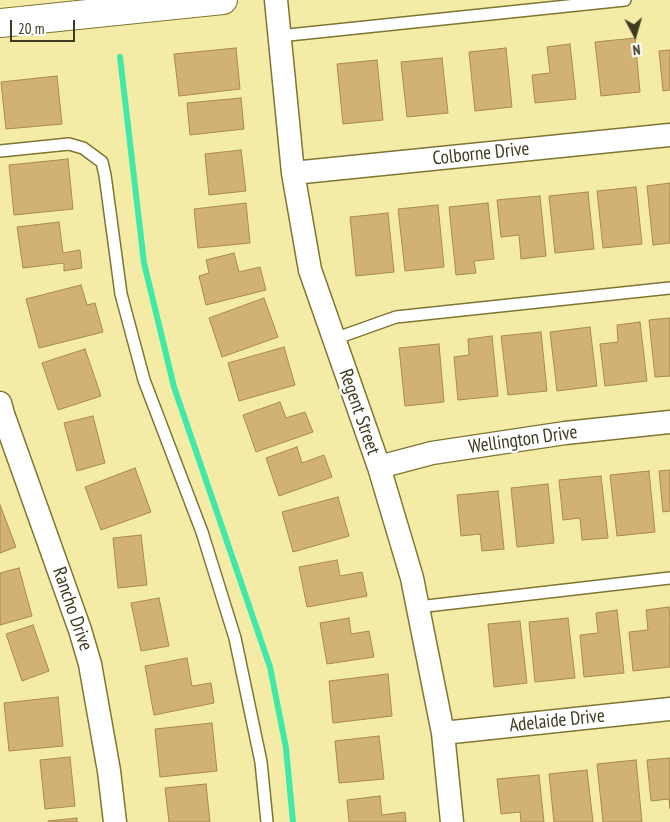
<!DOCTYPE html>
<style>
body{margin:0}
#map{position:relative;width:670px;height:822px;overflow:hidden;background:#f3eba6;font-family:"PT Sans Narrow",sans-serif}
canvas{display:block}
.north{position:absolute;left:610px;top:10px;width:50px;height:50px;-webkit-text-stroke:4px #fff;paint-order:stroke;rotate:174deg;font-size:14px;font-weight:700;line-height:20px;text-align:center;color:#3d3a1e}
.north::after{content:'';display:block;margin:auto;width:18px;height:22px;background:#3d3a1e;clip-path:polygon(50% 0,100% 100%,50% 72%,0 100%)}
.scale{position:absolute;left:10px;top:20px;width:65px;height:22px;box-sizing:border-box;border:2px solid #3d3a1e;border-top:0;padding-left:6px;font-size:15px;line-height:18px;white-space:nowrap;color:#3d3a1e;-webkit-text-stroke:4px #fff;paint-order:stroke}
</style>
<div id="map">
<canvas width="670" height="822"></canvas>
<div class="north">N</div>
<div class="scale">20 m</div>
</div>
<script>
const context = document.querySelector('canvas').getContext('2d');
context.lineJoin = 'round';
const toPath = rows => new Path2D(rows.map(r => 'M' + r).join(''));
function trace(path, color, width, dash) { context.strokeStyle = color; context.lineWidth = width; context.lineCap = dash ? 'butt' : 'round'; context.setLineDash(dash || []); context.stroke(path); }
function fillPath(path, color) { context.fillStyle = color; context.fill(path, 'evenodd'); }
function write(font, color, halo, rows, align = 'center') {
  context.font = font + ' "PT Sans Narrow",sans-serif'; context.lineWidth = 5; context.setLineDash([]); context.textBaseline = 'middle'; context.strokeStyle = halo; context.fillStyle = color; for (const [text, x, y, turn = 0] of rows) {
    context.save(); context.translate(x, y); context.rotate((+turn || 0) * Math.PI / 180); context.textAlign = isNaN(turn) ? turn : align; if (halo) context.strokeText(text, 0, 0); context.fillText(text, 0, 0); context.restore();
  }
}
trace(toPath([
 [120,57,144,263,174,387,270,667,286,748,293,822]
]), '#41e9a8', 6);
const building = toPath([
 [635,38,640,92,601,96,595,42,635,38],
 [570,44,576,99,535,103,532,75,550,73,547,47,570,44],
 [236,48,240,89,179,96,174,54,236,48],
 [506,48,512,107,475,111,469,52,506,48],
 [670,50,670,90,663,91,659,51,670,50],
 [442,58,448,113,407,117,401,62,442,58],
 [377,60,383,120,343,124,337,64,377,60],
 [57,76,62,124,6,129,1,82,57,76],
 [241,98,244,129,190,135,187,103,241,98],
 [241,150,246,191,209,195,205,154,241,150],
 [68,159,73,209,14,215,9,165,68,159],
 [670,183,670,243,653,245,647,186,670,183],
 [636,187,642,244,603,248,597,191,636,187],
 [588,192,594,249,555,253,549,196,588,192],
 [540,196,546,256,521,259,519,235,501,237,497,200,540,196],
 [246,203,250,243,198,248,194,209,246,203],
 [488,203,494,259,474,261,476,273,456,275,449,207,488,203],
 [438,205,444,267,405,271,398,209,438,205],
 [388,213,394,272,356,276,350,217,388,213],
 [59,222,63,253,80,250,82,268,64,271,64,263,23,268,17,227,59,222],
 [234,253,239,272,260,267,266,290,206,305,199,276,209,273,206,260,234,253],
 [81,285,87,305,95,303,103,332,39,348,26,299,81,285],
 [264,298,278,337,222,357,209,318,264,298],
 [670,318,670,376,655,377,649,320,670,318],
 [640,322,647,381,605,386,600,344,618,342,617,325,640,322],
 [590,327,597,386,557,391,550,332,590,327],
 [541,332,547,391,508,395,501,336,541,332],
 [492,336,498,396,458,400,454,357,469,355,468,339,492,336],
 [439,344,444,402,405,406,399,348,439,344],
 [284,347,295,385,239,401,228,363,284,347],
 [85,349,101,396,58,410,42,363,85,349],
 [280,402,286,418,305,412,313,432,256,452,243,415,280,402],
 [93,416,105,463,77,471,64,423,93,416],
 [297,447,302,463,324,455,332,477,279,496,266,458,297,447],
 [135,468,151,512,101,530,85,487,135,468],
 [670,470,670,511,663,512,659,471,670,470],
 [649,471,655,532,617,536,610,475,649,471],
 [601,476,608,538,582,540,580,518,563,520,559,480,601,476],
 [548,484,554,543,517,547,511,488,548,484],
 [498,491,504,549,482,551,480,534,461,536,457,495,498,491],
 [338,497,349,536,293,552,282,512,338,497],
 [0,505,16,547,0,553,0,505],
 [141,535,147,585,118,588,113,538,141,535],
 [337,560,340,576,362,572,367,596,307,607,299,567,337,560],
 [19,568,32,616,0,625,0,573,19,568],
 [159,598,169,646,141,651,131,603,159,598],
 [669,607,670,619,670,667,633,671,629,632,648,630,646,610,669,607],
 [617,610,624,673,584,677,580,635,598,633,596,613,617,610],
 [349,618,351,634,369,631,374,657,327,664,320,623,349,618],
 [568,618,575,678,535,682,529,622,568,618],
 [520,621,527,683,494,687,488,624,520,621],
 [33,625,49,671,22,681,6,634,33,625],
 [187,658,192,686,211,683,214,703,154,715,145,666,187,658],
 [388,674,392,716,333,723,329,681,388,674],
 [58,697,63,746,9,751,4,703,58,697],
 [212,723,217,771,160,777,155,729,212,723],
 [379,736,384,779,339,783,335,741,379,736],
 [70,757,75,806,45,809,40,760,70,757],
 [670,758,670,809,669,799,651,801,647,760,670,758],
 [636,760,642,822,603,822,597,764,636,760],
 [587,770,593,822,554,822,549,774,587,770],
 [539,775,544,822,521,822,520,812,501,814,497,779,539,775],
 [206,784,210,822,169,822,165,788,206,784],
 [380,796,382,815,405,812,406,822,349,822,347,800,380,796],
 [77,818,77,822,48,822,48,821,77,818]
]);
fillPath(building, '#d2b174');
trace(building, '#a98a4d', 1);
const lane = toPath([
 [279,36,625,0],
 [0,151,69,144,83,148,102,162,105,175,121,294,144,380,202,532,235,638,261,762,267,822],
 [334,339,396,317,670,288],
 [418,607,670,578]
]);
const street = toPath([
 [276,0,293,173,310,270,379,467,412,578,443,733,452,822],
 [293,173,670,135],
 [0,403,3,414,80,630,90,664,109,771,115,822],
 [379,467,432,453,565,433,670,422],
 [443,733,670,709]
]);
const secondary = toPath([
 [0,23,223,0]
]);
trace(lane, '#7e7633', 14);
trace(street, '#7e7633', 25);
trace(secondary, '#7e7633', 30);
trace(lane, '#fff', 11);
trace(street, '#fff', 22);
trace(secondary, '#fff', 28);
write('19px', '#3d3a1e', '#fff', [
 ["Colborne Drive",481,154,-6],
 ["Regent Street",359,412,71],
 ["Wellington Drive",523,440,-8],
 ["Rancho Drive",72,609,71],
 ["Adelaide Drive",557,721,-6]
]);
</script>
